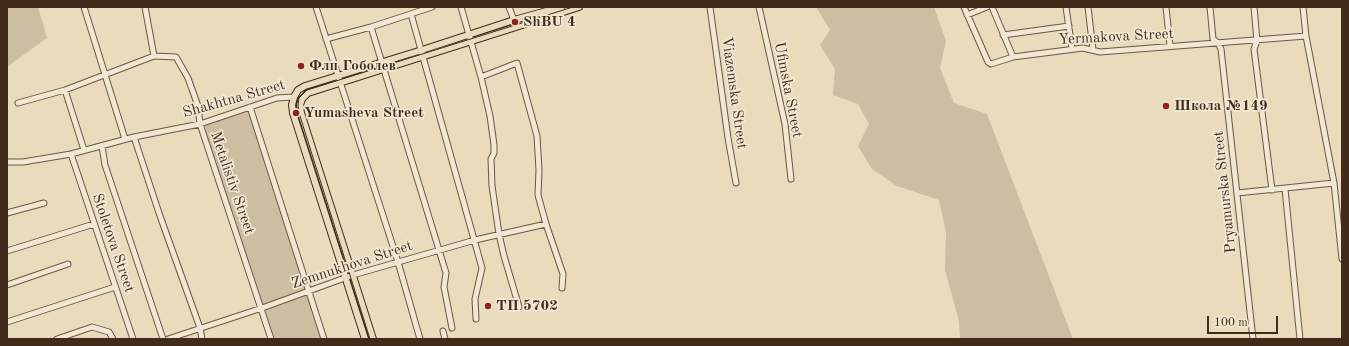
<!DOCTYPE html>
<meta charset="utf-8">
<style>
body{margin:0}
#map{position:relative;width:1349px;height:346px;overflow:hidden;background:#e9dcbc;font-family:"Old Standard TT",serif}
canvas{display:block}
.frame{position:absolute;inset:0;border:8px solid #412b1b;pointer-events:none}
.scale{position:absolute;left:1207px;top:316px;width:71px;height:18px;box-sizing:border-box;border:2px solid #412b1b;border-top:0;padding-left:5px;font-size:12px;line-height:14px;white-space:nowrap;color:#412b1b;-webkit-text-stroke:3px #f1e8d3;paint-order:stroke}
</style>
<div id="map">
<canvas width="1349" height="346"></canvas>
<div class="frame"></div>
<div class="scale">100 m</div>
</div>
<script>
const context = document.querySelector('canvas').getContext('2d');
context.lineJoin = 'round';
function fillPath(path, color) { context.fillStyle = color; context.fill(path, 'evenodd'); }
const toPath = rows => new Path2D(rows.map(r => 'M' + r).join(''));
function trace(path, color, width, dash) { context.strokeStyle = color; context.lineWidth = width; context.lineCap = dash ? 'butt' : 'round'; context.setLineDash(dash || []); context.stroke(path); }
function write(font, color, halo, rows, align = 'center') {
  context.font = font + ' "Old Standard TT",serif'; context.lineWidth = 3.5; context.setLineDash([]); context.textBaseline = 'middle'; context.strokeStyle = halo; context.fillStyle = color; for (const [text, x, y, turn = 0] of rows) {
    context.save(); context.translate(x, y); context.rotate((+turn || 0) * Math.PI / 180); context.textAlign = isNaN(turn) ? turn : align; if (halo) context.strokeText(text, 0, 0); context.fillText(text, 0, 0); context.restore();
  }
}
fillPath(toPath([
 [7,7,38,7,47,38,7,67],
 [816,7,934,7,946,41,940,68,954,103,987,114,1073,339,960,339,959,321,945,270,946,232,939,200,897,186,872,169,858,146,869,124,858,104,833,95,835,69,820,45,830,30],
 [250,110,321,339,273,339,203,126]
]), '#ccbea1');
const minor = toPath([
 [84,7,125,139],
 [316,7,398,262,420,339],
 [461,7,481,77,490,116,494,145,494,153,491,159,492,186,499,234,504,256,519,307],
 [509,7,515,23],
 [710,7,728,138,736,183],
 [759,7,785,124,791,179],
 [964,7,988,62,991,64,1013,57,1083,48,1100,52,1306,36],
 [992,7,1013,57],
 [1066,7,1072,49],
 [1088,7,1093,50],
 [1166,7,1170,46],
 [1210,7,1213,39,1218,43,1221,49,1253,339],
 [1254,7,1257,41,1254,49,1272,190],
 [1303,7,1306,36,1334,183,1342,259],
 [411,14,482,268,475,299,476,319],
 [967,15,987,7],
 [371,27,446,273,444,287,452,328],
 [1003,35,1069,26],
 [326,39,371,27,432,7],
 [154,56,176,57,188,78,198,106,200,124,271,339],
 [481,77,517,63,537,136,539,170,538,195,546,224,563,274,562,288],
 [65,90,84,150],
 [18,103,65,90,154,56,145,7],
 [250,107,324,339],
 [134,137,159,213,200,328,202,339],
 [102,146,105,165,163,339],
 [71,154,133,339],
 [7,162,23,162,71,154,134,137,200,124,277,98,294,97],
 [1285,189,1300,339],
 [1237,193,1334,183],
 [7,213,44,203],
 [7,251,94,224],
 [7,285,68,264],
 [7,322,115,287],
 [443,331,445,339],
 [57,339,92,327,109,332,113,339],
 [168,339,262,308,353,275,475,240,546,224]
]);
const major = toPath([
 [365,339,293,113,292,105,294,97,298,90,305,86,422,50,514,20,561,7],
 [373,339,301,113,300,105,302,99,308,93,579,7]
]);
trace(minor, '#6b5743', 7);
trace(major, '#412b1b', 8);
trace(minor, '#f1e8d3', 5);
trace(major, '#e9dcbc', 6);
trace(toPath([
 [370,339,299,113,298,105,299,98,307,90,573,7]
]), '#412b1b', 1);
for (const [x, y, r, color] of [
 [515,22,4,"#8f2418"],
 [301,66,4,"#8f2418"],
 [1166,106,4,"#8f2418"],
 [296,113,4,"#8f2418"],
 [488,306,4,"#8f2418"]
]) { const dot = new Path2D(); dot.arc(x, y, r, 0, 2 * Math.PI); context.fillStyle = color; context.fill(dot); trace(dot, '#f1e8d3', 1.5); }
write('bold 15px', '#412b1b', '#f1e8d3', [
 ["ShBU 4",523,22],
 ["Флп Гоболев",309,66],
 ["Школа №149",1174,106],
 ["Yumasheva Street",304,113],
 ["ТП 5702",496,306]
], 'left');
write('15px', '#412b1b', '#f1e8d3', [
 ["Yermakova Street",1116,37,-3],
 ["Ufimska Street",788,90,79],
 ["Viazemska Street",734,93,82],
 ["Shakhtna Street",234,99,-16],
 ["Metalistiv Street",232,183,71],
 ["Pryamurska Street",1225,192,-96],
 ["Stoletova Street",113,243,71],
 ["Zemnukhova Street",352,265,-18]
]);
</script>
